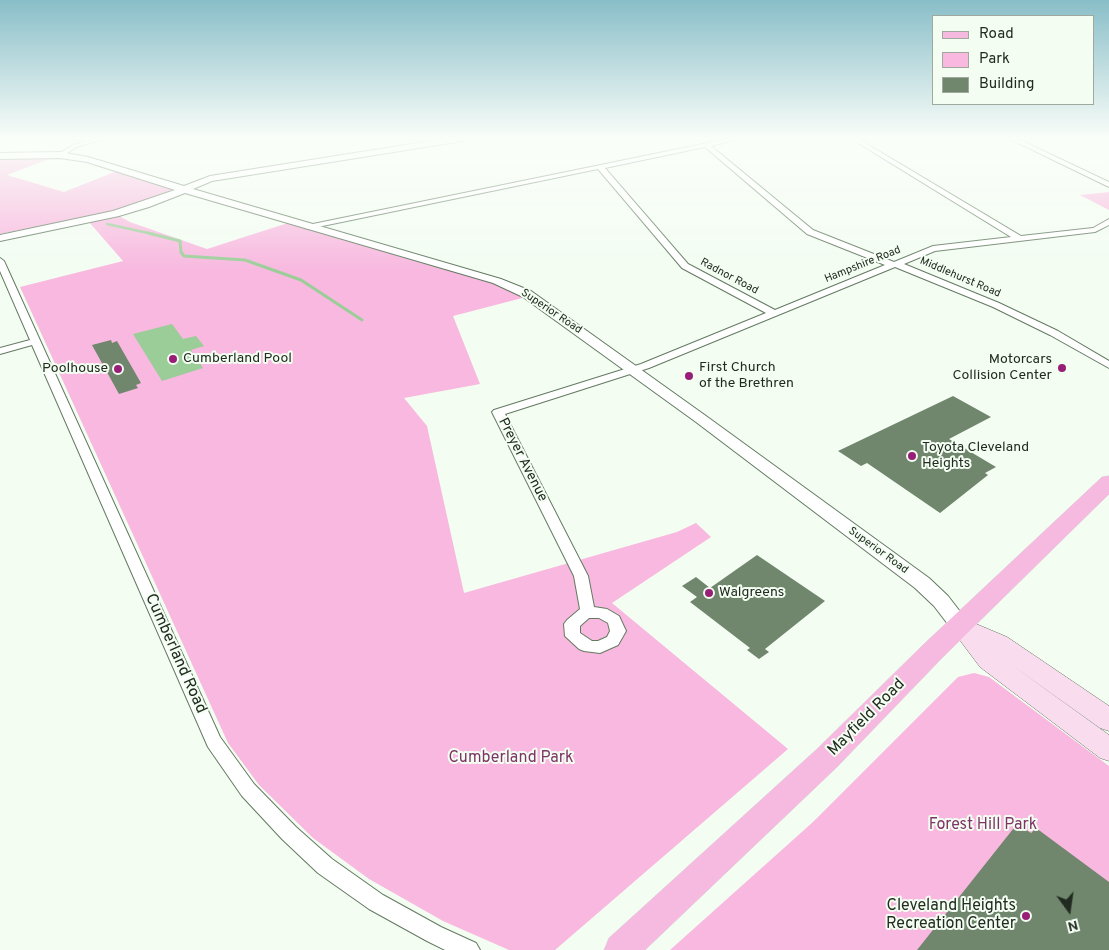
<!DOCTYPE html>
<style>
body{margin:0}
#map{position:relative;width:1109px;height:950px;overflow:hidden;background:#f3fdf2;font-family:Overpass,sans-serif}
canvas{display:block}
.legend{position:absolute;left:932px;top:15px;width:162px;height:90px;box-sizing:border-box;background:#f3fdf2;border:1px solid #9fa99e;margin:0;padding:6px 9px;list-style:none;font-size:15px;color:#212b20}
.legend li{display:flex;align-items:center;gap:10px;height:25px}
.legend b{width:25px;border:1px solid #9fa99e}
.north{position:absolute;left:1044px;top:885px;width:50px;height:50px;-webkit-text-stroke:4px #f3fdf2;paint-order:stroke;rotate:166deg;font-size:14px;font-weight:700;line-height:20px;text-align:center;color:#212b20}
.north::after{content:'';display:block;margin:auto;width:18px;height:22px;background:#212b20;clip-path:polygon(50% 0,100% 100%,50% 72%,0 100%)}
</style>
<div id="map">
<canvas width="1109" height="950"></canvas>
<ul class="legend">
<li><b style="height:6px;background:#f6bae0"></b>Road</li>
<li><b style="height:14px;background:#f8b8df"></b>Park</li>
<li><b style="height:14px;background:#70876e"></b>Building</li>
</ul>
<div class="north">N</div>
</div>
<script>
const context = document.querySelector('canvas').getContext('2d');
context.lineJoin = 'round';
function fillPath(path, color) { context.fillStyle = color; context.fill(path, 'evenodd'); }
const toPath = rows => new Path2D(rows.map(r => 'M' + r).join(''));
function trace(path, color, width, dash) { context.strokeStyle = color; context.lineWidth = width; context.lineCap = dash ? 'butt' : 'round'; context.setLineDash(dash || []); context.stroke(path); }
function write(font, color, halo, rows, align = 'center') {
  context.font = font + ' Overpass,sans-serif'; context.lineWidth = 4; context.setLineDash([]); context.textBaseline = 'middle'; context.strokeStyle = halo; context.fillStyle = color; for (const [text, x, y, turn = 0] of rows) {
    context.save(); context.translate(x, y); context.rotate((+turn || 0) * Math.PI / 180); context.textAlign = isNaN(turn) ? turn : align; if (halo) context.strokeText(text, 0, 0); context.fillText(text, 0, 0); context.restore();
  }
}
fillPath(toPath([
 [57,156,7,175,64,192,117,171,168,186,171,189,168,193,121,210,0,234,0,157],
 [1109,192,1109,210,1080,195],
 [119,216,130,222,207,249,291,222,497,281,530,296,453,316,480,384,404,398,427,426,464,593,677,532,696,523,711,537,612,603,788,749,555,950,509,950,443,921,369,879,313,838,259,785,228,743,20,287,123,261,89,222],
 [974,673,989,677,1109,766,1109,950,670,950,813,822,958,677]
]), '#f8b8df');
fillPath(toPath([
 [172,324,183,339,196,336,204,346,191,350,203,368,162,381,133,334]
]), '#9bcd98');
trace(toPath([
 [107,224,153,234]
]), '#9bcd98', 2.5);
trace(toPath([
 [148,233,180,241,181,252,184,256,245,260,301,280,362,320]
]), '#9bcd98', 3);
fillPath(toPath([
 [111,340,112,343,117,341,141,383,136,385,138,388,119,394,92,345],
 [953,396,991,417,949,439,996,467,985,473,988,475,940,513,867,463,861,466,838,451],
 [757,555,825,601,765,649,769,652,759,659,747,650,750,648,690,602,697,597,682,586,696,577,710,588],
 [1017,824,1031,833,1036,828,1109,882,1109,950,917,950]
]), '#70876e');
const minor = toPath([
 [98,138,107,138,77,147,62,156,57,155,73,145,98,138],
 [732,138,743,138,711,146,813,230,894,262,933,246,1011,237,850,138,857,138,1021,236,1093,228,1109,219,1109,225,1095,232,935,251,904,264,999,303,1058,331,1109,361,1109,368,1050,335,993,307,895,267,649,368,505,414,588,576,594,607,607,609,619,616,626,631,618,645,600,653,584,651,579,649,565,636,564,624,567,620,580,609,574,576,492,412,494,410,641,364,766,313,682,268,598,169,308,229,304,227,308,225,732,138],
 [705,147,807,234,885,265,775,310,688,264,605,168,705,147],
 [589,618,599,618,608,623,610,631,607,637,598,641,592,641,580,633,580,626,589,618],
 [1008,138,1016,138,1109,182,1109,187,1008,138],
 [0,258,4,261,220,737,254,784,296,827,332,859,383,895,441,927,476,943,480,950,445,950,427,941,369,909,318,873,282,839,242,796,208,747,32,345,0,354,0,348,30,340,0,271,0,258]
]);
const tertiary = toPath([
 [449,138,467,138,463,141,212,181,193,189,501,279,531,291,706,416,929,578,948,596,968,622,971,627,968,632,961,635,954,632,934,606,915,588,696,422,523,297,493,283,185,193,149,207,119,216,0,241,0,235,113,211,175,190,87,162,60,158,0,159,0,153,60,152,88,157,184,186,210,176,449,138]
]);
const secondary = toPath([
 [962,618,1007,637,1109,706,1109,731,1100,728,1009,663,1109,735,1109,761,1100,758,980,667,950,627,953,621,962,618]
]);
const primary = toPath([
 [1109,476,1109,494,943,657,837,767,645,950,604,950,609,938,817,749,925,643,1102,477,1109,476]
]);
trace(minor, '#637a61', 2);
trace(tertiary, '#637a61', 2);
trace(secondary, '#637a61', 1);
trace(primary, '#d7d9d7', 1);
fillPath(minor, '#fff');
fillPath(tertiary, '#fff');
fillPath(secondary, '#fadcef');
fillPath(primary, '#f6bae0');
const sky = context.createLinearGradient(0, 0, 0, 271);
sky.addColorStop(0, '#89bec8');
sky.addColorStop(0.51, '#fafef9');
sky.addColorStop(1, '#fafef900');
context.fillStyle = sky;
context.fillRect(0, 0, 1109, 271);
for (const [x, y, r, color] of [
 [173,359,5,"#991e76"],
 [1062,368,5,"#991e76"],
 [118,369,5,"#991e76"],
 [689,376,5,"#991e76"],
 [912,456,5,"#991e76"],
 [709,593,5,"#991e76"],
 [1026,916,5,"#991e76"]
]) { const dot = new Path2D(); dot.arc(x, y, r, 0, 2 * Math.PI); context.fillStyle = color; context.fill(dot); trace(dot, '#f3fdf2', 2); }
write('11px', '#212b20', '#f3fdf2', [
 ["Hampshire Road",863,265,-22],
 ["Radnor Road",729,277,28],
 ["Middlehurst Road",960,278,23],
 ["Superior Road",551,312,34],
 ["Superior Road",878,551,36]
]);
write('14px', '#212b20', '#f3fdf2', [
 ["Cumberland Pool",183,359],
 ["Motorcars",1052,360,"right"],
 ["Collision Center",1052,376,"right"],
 ["First Church",699,368],
 ["of the Brethren",699,384],
 ["Poolhouse",108,369,"right"],
 ["Toyota Cleveland",922,448],
 ["Heights",922,464],
 ["Walgreens",719,593]
], 'left');
write('14px', '#212b20', '#f3fdf2', [
 ["Preyer Avenue",522,460,63]
]);
write('16px', '#212b20', '#f3fdf2', [
 ["Cumberland Road",175,654,66],
 ["Mayfield Road",867,718,-45]
]);
write('16px', '#7e3466', '#f3fdf2', [
 ["Cumberland Park",511,759],
 ["Forest Hill Park",983,826]
]);
write('16px', '#212b20', '#f3fdf2', [
 ["Cleveland Heights",1016,907],
 ["Recreation Center",1016,925]
], 'right');
</script>
